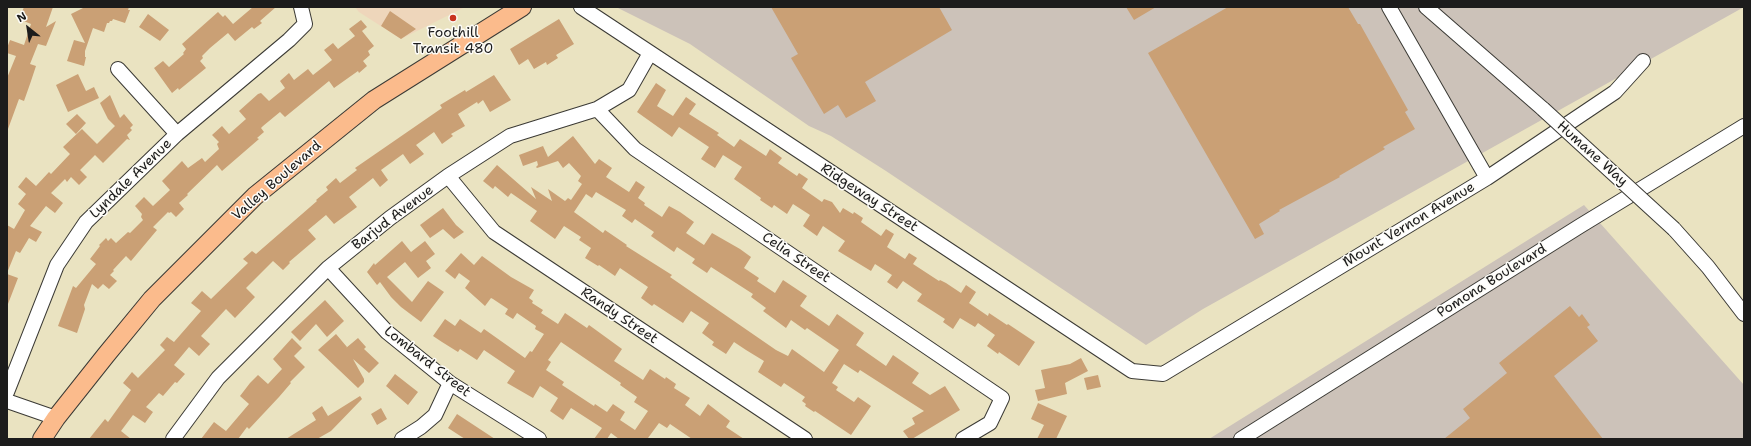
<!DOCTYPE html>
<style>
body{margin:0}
#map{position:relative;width:1751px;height:446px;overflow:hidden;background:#eae3c1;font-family:"Shantell Sans",sans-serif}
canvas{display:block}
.frame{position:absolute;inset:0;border:8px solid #1c1c1c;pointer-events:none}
.north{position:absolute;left:8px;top:8px;width:40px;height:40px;-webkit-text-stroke:3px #fdfcf7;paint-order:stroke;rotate:330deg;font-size:11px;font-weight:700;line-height:16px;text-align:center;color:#1c1c1c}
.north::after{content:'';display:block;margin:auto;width:14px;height:18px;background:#1c1c1c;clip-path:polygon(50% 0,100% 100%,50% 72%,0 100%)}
</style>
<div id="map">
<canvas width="1751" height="446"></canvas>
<div class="frame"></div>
<div class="north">N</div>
</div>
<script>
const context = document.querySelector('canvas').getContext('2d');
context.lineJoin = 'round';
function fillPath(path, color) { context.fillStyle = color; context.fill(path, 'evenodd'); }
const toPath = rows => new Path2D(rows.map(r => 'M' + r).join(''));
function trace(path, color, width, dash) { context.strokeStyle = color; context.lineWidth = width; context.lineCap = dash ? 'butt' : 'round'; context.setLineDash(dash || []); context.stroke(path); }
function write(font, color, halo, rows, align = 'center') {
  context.font = font + ' "Shantell Sans",sans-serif'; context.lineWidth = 3; context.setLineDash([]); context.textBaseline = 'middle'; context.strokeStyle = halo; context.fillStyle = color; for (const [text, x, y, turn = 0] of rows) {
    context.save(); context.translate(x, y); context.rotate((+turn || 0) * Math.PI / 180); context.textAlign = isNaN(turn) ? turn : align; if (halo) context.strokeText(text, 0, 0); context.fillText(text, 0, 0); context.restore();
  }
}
fillPath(toPath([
 [355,7,465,7,401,39,359,12]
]), '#eed6bb');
fillPath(toPath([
 [616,7,1744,7,1203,309,1146,345,886,171,831,136,809,126,690,44],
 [1584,205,1744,385,1744,439,1209,439]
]), '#ccc2b9');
fillPath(toPath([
 [24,7,53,7,46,27,56,21,46,46,38,44,30,64,36,66,30,84,24,101,19,99,8,129,7,78,16,56,7,53,7,48,10,40,24,45,31,24,19,19],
 [85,7,129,7,128,10,130,10,125,23,113,19,112,21,110,21,109,23,107,23,104,32,93,28,85,51,85,57,86,57,84,66,67,61,74,40,85,43,71,14],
 [253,7,276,7,260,21,262,23,254,29,252,27,235,41,228,33,210,48,202,56,203,58,200,61,206,68,179,90,178,88,172,93,154,68,163,61,169,67,184,54,183,53,186,49,182,44,218,12,223,17,225,15,233,24],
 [771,7,939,7,952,30,865,82,876,101,846,118,838,105,824,114,791,58,798,54],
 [1126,7,1156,7,1134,20],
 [1228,7,1348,7,1358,24,1360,24,1408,110,1405,112,1415,129,1383,147,1385,149,1339,176,1340,177,1279,210,1280,211,1259,224,1264,234,1255,239,1148,53],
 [390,11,416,29,401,39,381,26],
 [148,14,169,30,160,41,139,27],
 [559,19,574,44,556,55,558,58,547,65,546,62,534,69,528,59,519,65,510,49],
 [361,20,367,27,362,31,374,46,368,51,370,55,363,61,367,66,359,73,358,71,334,88,329,81,285,117,280,112,263,126,261,128,264,132,257,138,259,139,222,171,217,165,187,194,188,195,179,203,184,209,176,217,171,212,169,213,168,212,153,227,157,230,131,261,126,256,113,270,114,271,110,275,117,281,109,289,103,284,98,289,92,284,84,305,85,309,77,333,58,326,73,286,76,288,96,264,90,259,100,246,99,245,106,238,108,241,111,238,116,243,128,232,130,233,143,220,141,217,142,214,135,206,144,197,153,206,170,190,162,181,182,161,188,168,202,158,205,162,219,149,217,144,219,142,212,135,222,126,229,134,246,119,239,111,258,94,261,93,269,101,285,88,280,81,289,73,294,80,308,69,313,75,327,64,332,60,324,50,333,43,338,49,355,36,349,29],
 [78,74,86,91,94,87,99,98,68,112,56,85],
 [494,75,511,100,490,112,483,100,478,104,477,102,458,114,465,126,451,134,453,136,442,144,434,132,416,145,424,154,410,164,403,154,381,170,388,180,380,187,373,178,349,197,357,207,334,224,326,215,308,230,316,239,289,262,290,263,283,270,273,261,246,288,255,297,235,318,226,309,201,336,210,344,199,356,189,347,174,365,185,374,177,383,175,382,163,396,159,393,146,407,153,412,145,423,133,415,121,431,131,439,89,439,105,419,108,422,131,390,123,383,132,372,138,378,165,350,160,345,167,337,174,342,201,311,191,303,202,291,211,299,248,263,243,259,252,251,256,254,317,201,316,200,328,190,326,187,336,178,340,183,357,170,355,168,442,108,440,105,465,90,466,92],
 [656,83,666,90,657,106,673,116,686,97,696,104,689,114,719,133,717,135,734,147,740,139,766,156,770,149,782,158,778,163,797,176,799,173,808,179,802,188,822,202,824,199,832,202,840,213,843,208,853,214,854,212,863,218,861,222,881,236,886,229,894,234,887,247,905,259,909,253,917,258,913,264,939,281,940,280,946,283,961,293,966,285,976,292,969,303,988,316,989,313,1007,325,1008,324,1035,342,1019,366,999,352,998,354,987,346,995,335,978,323,975,327,960,318,953,329,943,322,945,319,917,301,922,294,903,281,897,289,887,282,892,275,875,264,871,271,838,251,845,241,823,226,817,236,803,226,810,215,793,204,787,214,774,205,772,208,760,200,761,198,734,179,742,167,723,155,715,168,701,159,709,147,679,127,672,137,637,112],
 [110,95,120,118,124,114,133,125,130,128,132,130,127,135,130,140,127,139,103,163,95,155,80,170,87,177,79,185,71,177,67,182,65,179,51,193,63,203,55,213,46,206,30,226,42,232,36,242,29,238,20,253,16,251,7,273,7,225,14,229,25,210,18,204,26,194,18,187,26,177,36,186,49,172,51,174,70,154,63,147,82,129,97,144,115,126,108,119,100,103],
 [77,114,86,123,76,134,66,124],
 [573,136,595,164,599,159,612,168,606,177,629,192,636,181,645,187,638,198,645,203,644,205,662,217,669,206,680,212,694,222,686,233,704,245,712,233,740,249,751,257,744,268,759,278,757,281,775,293,783,280,807,296,800,306,829,326,837,314,864,333,856,345,886,366,893,355,919,373,912,383,930,395,945,386,960,410,912,439,909,439,903,431,915,424,912,418,924,411,860,370,858,373,844,364,832,383,838,387,836,390,854,402,858,397,871,406,851,435,815,411,814,412,805,406,806,404,802,401,805,397,784,383,781,387,758,372,764,361,746,350,734,342,726,354,712,345,714,342,702,333,709,323,691,311,683,323,654,304,652,306,641,298,648,287,620,268,615,276,599,265,598,266,585,258,591,248,579,240,581,237,564,226,555,239,530,221,537,211,511,193,508,197,495,186,493,189,483,181,497,165,536,199,531,187,552,201,548,189,565,201,568,198,571,200,582,184,578,181,581,176,569,163,563,168,558,161,537,168,536,167,538,165,537,161,523,166,519,155,543,146,548,157],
 [596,192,626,210,622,216,632,223,635,219,654,232,651,236,674,252,677,247,695,259,692,263,707,273,711,267,753,294,751,297,766,308,763,311,786,328,791,320,805,330,807,328,839,350,824,372,792,349,788,356,776,350,670,277,672,275,626,246,627,245,605,230,603,233,574,212,586,194,592,198],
 [443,208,456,225,464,232,454,239,443,229,430,238,420,225],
 [402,241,411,252,425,241,435,254,426,261,431,268,418,278,405,262,387,277,412,302,428,281,444,292,421,322,401,307,391,297,380,282,377,285,367,272,374,263,375,265],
 [461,253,474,265,482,256,511,277,534,290,529,298,533,301,532,303,543,310,541,313,558,324,565,313,587,328,589,325,622,349,614,361,643,380,650,369,665,379,666,377,676,384,674,388,690,398,685,405,700,416,708,404,730,421,726,427,744,439,692,439,670,424,667,428,659,423,648,438,649,439,619,439,611,433,607,439,594,439,602,428,571,408,563,420,550,411,558,398,540,386,533,398,507,383,515,371,484,350,477,360,460,349,458,352,442,342,433,336,445,319,455,326,460,319,481,333,484,329,525,358,530,351,532,352,544,334,535,329,536,326,517,313,513,319,505,314,508,309,493,299,491,298,485,306,465,288,470,281,459,273,455,279,445,271],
 [561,342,621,383,620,385,637,397,634,402,648,411,635,430,620,420,625,412,613,404,607,412,595,404,594,406,562,385,564,382,546,370,551,362,548,360],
 [7,274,18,278,8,304,7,304],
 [325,300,344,321,327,337,316,324,300,341,291,332],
 [1570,306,1579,317,1582,314,1590,325,1587,327,1598,341,1554,376,1603,439,1444,439,1470,418,1463,409,1507,373,1499,363],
 [336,334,347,347,346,348,358,338,366,347,364,349,379,363,369,373,353,359,364,379,364,382,358,388,318,350],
 [292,338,302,348,294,356,305,367,290,382,291,383,279,397,249,429,247,427,238,439,201,439,214,422,226,431,249,404,240,396,250,383,258,375,268,384,282,369,273,359],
 [1081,358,1088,371,1065,383,1067,394,1038,401,1035,390,1045,388,1041,370,1070,364],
 [395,374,418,392,408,405,386,386],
 [1098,375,1101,387,1087,390,1084,378],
 [360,396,362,399,331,431,317,439,286,439,316,420,312,413,322,406,328,416],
 [1038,403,1067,416,1056,439,1037,439,1044,425,1031,419],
 [381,408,387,419,377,425,371,414],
 [457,414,495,439,465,439,448,428]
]), '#caa075');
const minor = toPath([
 [581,7,1132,371,1163,374,1487,178,1615,92,1643,61],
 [1389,7,1487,178],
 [1426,7,1543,109],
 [118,69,177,134],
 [597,109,635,149,1002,398,990,423,963,439],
 [448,176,494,232,805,439],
 [1674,229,1708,267,1744,314],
 [328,268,387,332,450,383,539,439],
 [7,392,57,265,86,222,177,134,289,40,305,24,301,7],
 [7,401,56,418],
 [173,439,218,378,328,268,390,218,448,176,510,136,597,109,629,90,650,53],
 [402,439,421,427,435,415,450,383],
 [1241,439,1580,226,1744,126]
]);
const major = toPath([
 [42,439,56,418,106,355,152,299,255,196,374,100,522,7]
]);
trace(minor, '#3b3a35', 16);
trace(major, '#3b3a35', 20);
trace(minor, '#fff', 14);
trace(major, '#fbbb8c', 18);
const minorBridge = toPath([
 [1543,109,1674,229]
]);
trace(minorBridge, '#3b3a35', 16, []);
trace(minorBridge, '#fff', 14);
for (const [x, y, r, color] of [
 [453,18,4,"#c8321e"]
]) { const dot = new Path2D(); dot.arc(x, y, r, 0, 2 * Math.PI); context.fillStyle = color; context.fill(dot); trace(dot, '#fdfcf7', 1.5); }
write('14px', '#1c1c1c', '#fdfcf7', [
 ["Foothill",453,33],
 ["Transit 480",453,49]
]);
write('14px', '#1c1c1c', '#fdfcf7', [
 ["Humane Way",1592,154,42],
 ["Lyndale Avenue",131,179,-44],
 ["Valley Boulevard",277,181,-41],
 ["Ridgeway Street",869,198,33],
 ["Barjud Avenue",393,218,-37],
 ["Mount Vernon Avenue",1409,225,-31],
 ["Celia Street",796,258,34],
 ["Pomona Boulevard",1492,281,-32],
 ["Randy Street",619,316,34],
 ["Lombard Street",427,362,38]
]);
</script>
